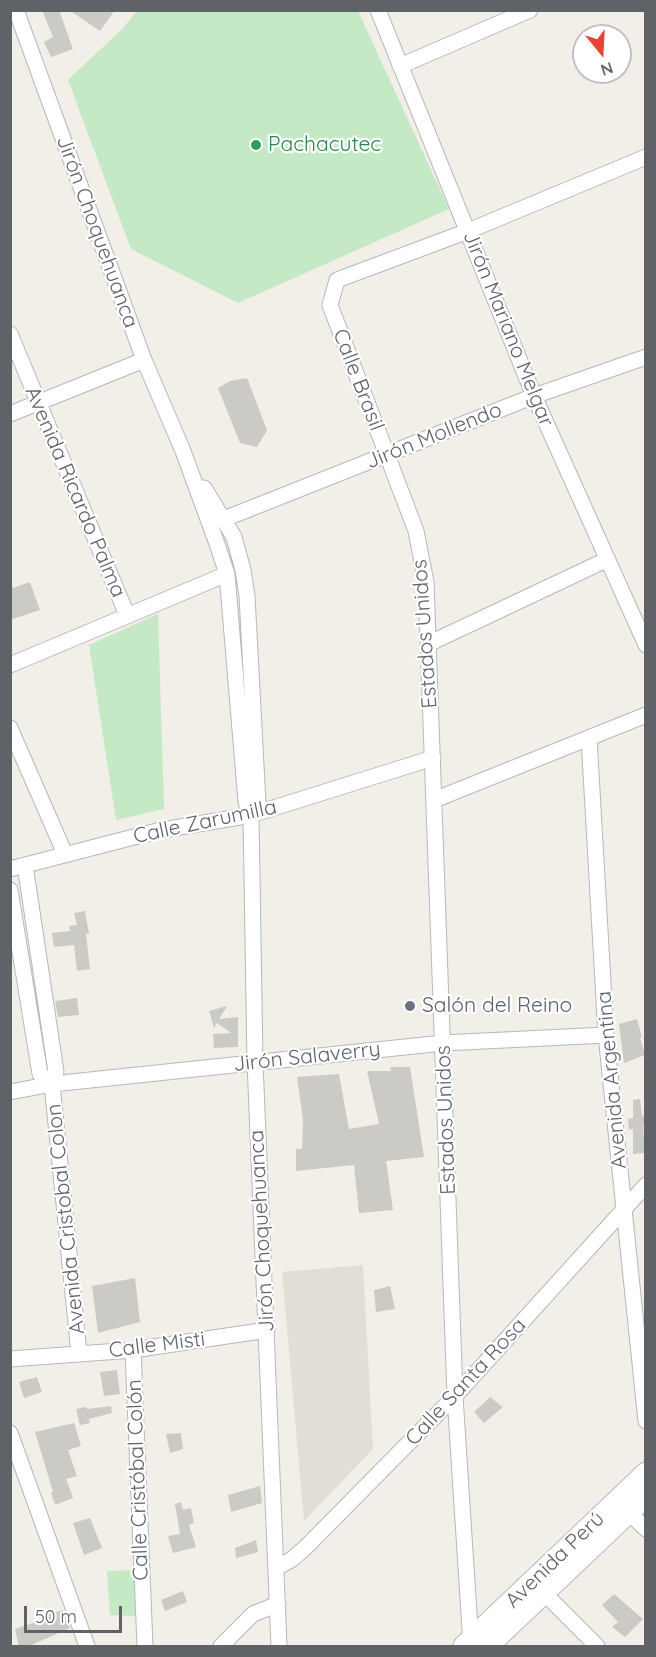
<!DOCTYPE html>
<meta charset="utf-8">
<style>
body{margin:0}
#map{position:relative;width:656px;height:1657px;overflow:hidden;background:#f1efe8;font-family:Quicksand,sans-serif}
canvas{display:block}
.frame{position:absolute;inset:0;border:12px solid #5f6368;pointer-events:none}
.north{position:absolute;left:572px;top:24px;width:60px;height:60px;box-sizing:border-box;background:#fff;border:2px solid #bfc1c3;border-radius:50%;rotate:162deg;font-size:16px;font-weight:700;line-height:24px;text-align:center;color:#5f6368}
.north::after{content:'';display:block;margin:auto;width:21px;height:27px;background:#ea4335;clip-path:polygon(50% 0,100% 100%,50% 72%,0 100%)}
.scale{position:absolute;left:24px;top:1606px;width:98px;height:27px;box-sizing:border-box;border:3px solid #5f6368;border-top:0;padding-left:8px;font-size:18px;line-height:21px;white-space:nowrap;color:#5f6368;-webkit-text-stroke:4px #fff;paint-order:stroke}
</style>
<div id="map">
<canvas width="656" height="1657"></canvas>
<div class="frame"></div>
<div class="north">N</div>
<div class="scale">50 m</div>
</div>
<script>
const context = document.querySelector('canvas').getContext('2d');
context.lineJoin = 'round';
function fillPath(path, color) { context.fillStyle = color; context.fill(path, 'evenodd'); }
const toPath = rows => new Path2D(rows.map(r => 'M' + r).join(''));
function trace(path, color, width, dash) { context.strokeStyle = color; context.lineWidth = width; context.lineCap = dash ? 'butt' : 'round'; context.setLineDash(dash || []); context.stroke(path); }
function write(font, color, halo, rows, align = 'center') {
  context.font = font + ' Quicksand,sans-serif'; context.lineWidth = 4.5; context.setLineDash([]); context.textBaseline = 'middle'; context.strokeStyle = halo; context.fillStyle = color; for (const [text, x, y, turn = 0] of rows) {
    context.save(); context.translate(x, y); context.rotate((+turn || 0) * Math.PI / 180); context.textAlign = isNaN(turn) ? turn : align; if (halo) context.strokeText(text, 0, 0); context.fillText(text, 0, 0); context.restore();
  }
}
fillPath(toPath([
 [363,1265,373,1449,304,1521,282,1272]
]), '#e1ded6');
fillPath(toPath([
 [138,10,358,11,449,209,238,303,131,249,68,80,121,30],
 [158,614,164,809,116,820,89,645],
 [135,1570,137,1616,110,1615,107,1571]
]), '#c5e8c5');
fillPath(toPath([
 [42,10,59,10,73,49,51,57,44,42,53,37],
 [69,10,115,10,100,31],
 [247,378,267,430,257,447,240,443,218,388,230,381],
 [30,582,40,610,10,620,10,589],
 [85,911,89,934,86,934,90,969,77,971,74,945,54,947,52,933,70,931,69,926,77,925,74,913],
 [77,998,79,1015,58,1017,55,1001],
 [227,1006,219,1019,238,1017,238,1047,214,1048,213,1034,231,1033,217,1023,214,1028,209,1011],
 [637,1019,642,1037,640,1038,645,1055,624,1063,619,1024],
 [390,1067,410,1067,424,1157,386,1161,393,1210,359,1213,354,1165,296,1171,296,1149,302,1149,303,1120,297,1077,339,1074,349,1129,379,1124,367,1071,391,1071],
 [640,1099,642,1116,645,1115,645,1126,643,1126,645,1153,633,1154,633,1129,629,1130,628,1119,633,1118,633,1100],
 [135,1278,140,1322,98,1333,92,1286],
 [390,1286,395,1309,376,1312,374,1290],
 [117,1370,120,1394,104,1396,100,1372],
 [37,1377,42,1392,24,1398,19,1382],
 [490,1397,503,1407,484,1423,474,1412],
 [111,1406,112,1413,89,1419,90,1423,80,1425,76,1409,86,1407,87,1409],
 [74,1423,81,1446,68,1450,77,1476,66,1479,73,1498,55,1505,51,1493,53,1492,35,1432],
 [181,1433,183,1449,170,1453,166,1434],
 [260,1486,262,1503,231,1512,228,1495],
 [181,1502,183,1510,191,1508,194,1523,189,1525,196,1547,173,1553,168,1536,180,1534,175,1504],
 [90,1518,102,1548,84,1555,73,1523],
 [256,1540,258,1552,236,1558,235,1548],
 [183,1591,187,1602,165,1611,161,1600],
 [614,1594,643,1619,625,1637,612,1627,618,1622,602,1605],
 [63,1610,70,1628,27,1647,19,1647,15,1629,44,1619,43,1616]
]), '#cccac5');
const minor = toPath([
 [16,10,144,360,183,451,216,541,227,574,246,802,251,815,255,1062,279,1646],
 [378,10,534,396,646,645],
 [400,66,530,10],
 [10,334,127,615],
 [10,414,144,360],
 [204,488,234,537,243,570,247,596,258,803,251,815],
 [224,519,534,396,646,357],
 [428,644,606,560],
 [10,665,227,574],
 [10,728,65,854],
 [589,738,606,1035,646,1421],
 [434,800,646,715],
 [25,865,56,1072,52,1084,79,1354],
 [10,869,157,831,251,815,433,758],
 [10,890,40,1074,52,1084],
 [10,1092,52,1084,443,1043,606,1035],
 [133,1350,145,1646],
 [10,1359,133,1350,267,1330],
 [10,1433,87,1646],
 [622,1506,646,1529],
 [276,1568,291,1560,305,1548,455,1396,646,1185],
 [538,1587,597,1646],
 [471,1645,455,1396,426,582,416,531,330,305,337,280,468,231,646,157],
 [221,1646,253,1614,278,1604]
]);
const secondary = toPath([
 [464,1646,646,1473],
 [488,1646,646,1496]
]);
trace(minor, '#b5b8bc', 17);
trace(secondary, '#b6babf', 23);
trace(minor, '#fff', 15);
trace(secondary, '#fff', 21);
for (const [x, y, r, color] of [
 [256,145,6,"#2e9e5b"],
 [410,1006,6,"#6b7280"]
]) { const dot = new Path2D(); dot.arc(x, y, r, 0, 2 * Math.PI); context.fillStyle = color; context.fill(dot); trace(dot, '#fff', 2); }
write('21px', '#27864d', '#fff', [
 ["Pachacutec",268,145]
], 'left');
write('21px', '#5f6368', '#fff', [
 ["Jirón Choquehuanca",97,232,70],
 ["Jirón Mariano Melgar",508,329,68],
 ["Calle Brasil",358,380,69],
 ["Jirón Mollendo",434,436,-22],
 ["Avenida Ricardo Palma",75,492,67],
 ["Estados Unidos",425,634,-94],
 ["Calle Zarumilla",205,822,-12],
 ["Jirón Salaverry",307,1057,-6],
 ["Avenida Argentina",612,1080,-95],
 ["Estados Unidos",446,1120,-92],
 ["Avenida Cristobal Colon",66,1219,-96],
 ["Jirón Choquehuanca",262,1231,-93],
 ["Calle Misti",157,1345,-7],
 ["Calle Santa Rosa",466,1382,-47],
 ["Calle Cristóbal Colón",138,1480,-92],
 ["Avenida Perú",555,1560,-44]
]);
write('21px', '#5b616d', '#fff', [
 ["Salón del Reino",422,1006]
], 'left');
</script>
